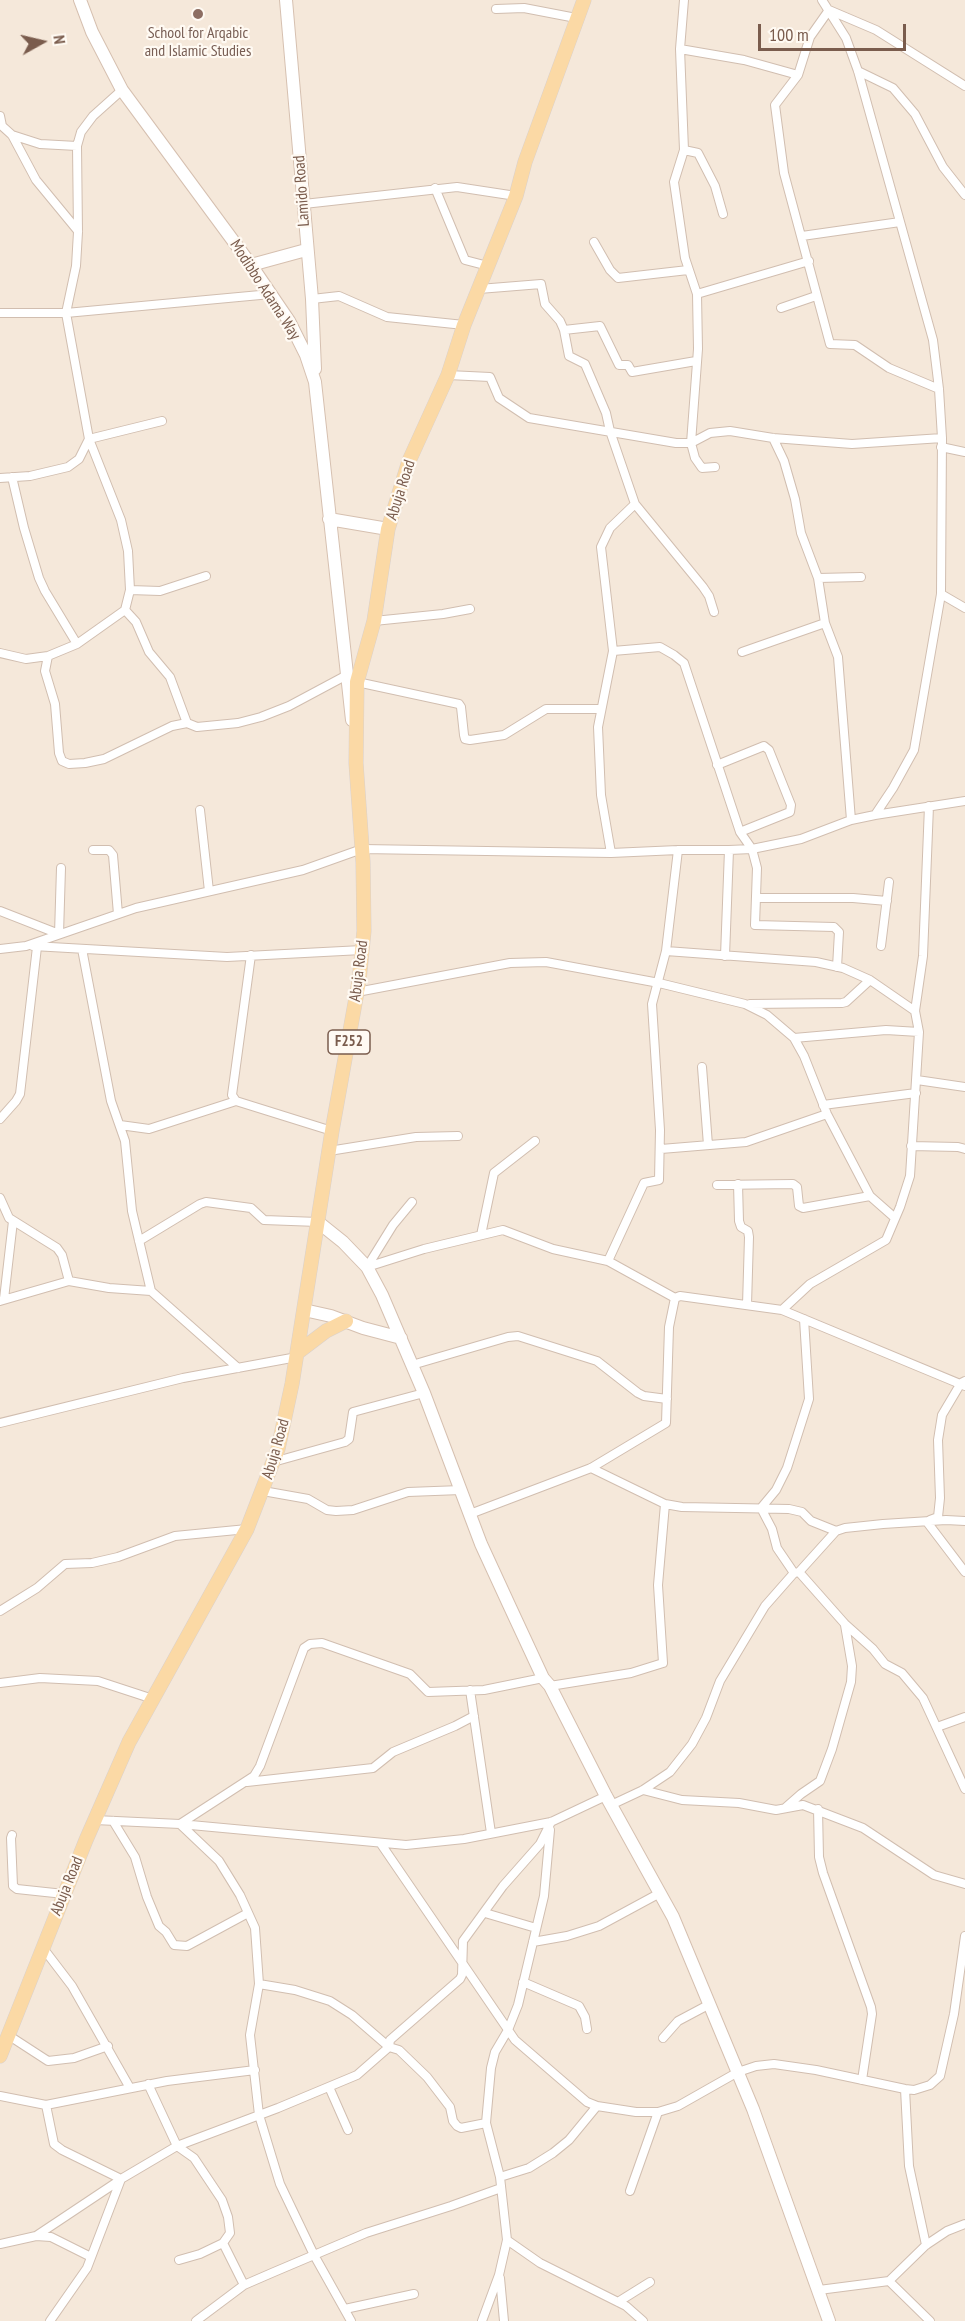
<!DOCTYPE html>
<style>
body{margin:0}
#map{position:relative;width:965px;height:2321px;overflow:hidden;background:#fdf6ec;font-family:"PT Sans Narrow",sans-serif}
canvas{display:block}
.north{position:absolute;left:12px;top:12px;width:60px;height:60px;-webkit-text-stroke:4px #fffaf3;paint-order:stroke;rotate:82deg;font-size:16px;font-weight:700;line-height:24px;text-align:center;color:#7a5c4d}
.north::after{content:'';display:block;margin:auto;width:21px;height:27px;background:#7a5c4d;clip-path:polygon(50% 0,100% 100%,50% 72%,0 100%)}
.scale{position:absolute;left:758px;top:24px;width:148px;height:27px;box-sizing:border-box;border:3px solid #7a5c4d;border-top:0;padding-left:8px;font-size:18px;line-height:21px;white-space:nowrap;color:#7a5c4d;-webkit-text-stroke:4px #fffaf3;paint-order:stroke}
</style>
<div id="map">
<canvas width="965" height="2321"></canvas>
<div class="north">N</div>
<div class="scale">100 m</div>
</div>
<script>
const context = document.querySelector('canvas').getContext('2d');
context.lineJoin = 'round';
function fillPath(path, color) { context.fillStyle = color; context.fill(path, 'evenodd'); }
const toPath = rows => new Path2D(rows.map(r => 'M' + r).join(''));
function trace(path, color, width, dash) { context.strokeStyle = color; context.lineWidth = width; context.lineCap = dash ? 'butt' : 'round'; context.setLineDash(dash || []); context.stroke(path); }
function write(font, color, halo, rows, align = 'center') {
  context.font = font + ' "PT Sans Narrow",sans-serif'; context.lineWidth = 4.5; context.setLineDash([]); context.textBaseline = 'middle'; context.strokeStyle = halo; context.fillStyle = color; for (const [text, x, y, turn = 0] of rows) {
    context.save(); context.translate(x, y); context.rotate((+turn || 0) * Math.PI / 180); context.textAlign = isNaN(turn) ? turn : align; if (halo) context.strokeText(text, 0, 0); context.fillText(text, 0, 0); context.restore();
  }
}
fillPath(toPath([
 [0,0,965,0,965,2321,0,2321]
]), '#f5e8da');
const street = toPath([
 [684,0,680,49,684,150,674,182,685,258,697,294,698,349,691,443,695,458,702,468,715,467],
 [496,9,524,8,576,18],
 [680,49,744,60,798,75,775,105,784,173,830,344,855,345,889,368,939,389],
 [858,71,893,88,915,114,943,167,965,195],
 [798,75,810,37,829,10,876,30,965,86],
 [0,116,2,126,12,135,36,180,78,231],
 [12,135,40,144,77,146],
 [684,150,698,153,715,186,723,214],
 [435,188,465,260,488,266],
 [304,204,457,187,516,196],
 [802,236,900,222],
 [594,242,610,270,618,278,688,270],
 [479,289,541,284,545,304,560,321,564,330,600,326,619,365,628,365,632,372,696,361],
 [697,294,809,261],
 [312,299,339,296,387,317,464,325],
 [781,308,816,296],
 [0,313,66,313,271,294],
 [564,330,569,356,585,364,606,413,610,431,635,504,703,587,709,596,714,612],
 [448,375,490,377,499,398,529,418,676,443,691,443,710,433,730,431,773,438,852,444,942,438],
 [773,438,784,461,795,499,801,533,818,578,825,623,838,657,851,820],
 [941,447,965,452],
 [12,477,24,528,39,578,45,591,77,644],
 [0,478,30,476,68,467,79,459,89,439,162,421],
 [818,578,861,577],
 [130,590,160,591,206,576],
 [941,594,965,608],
 [125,610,136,622,149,652,170,677,187,723],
 [374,621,443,614,470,609],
 [613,651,660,647,674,655,684,663,740,832,752,849,757,868,755,925,834,927,839,932,837,967],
 [742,652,825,623],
 [0,653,26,659,48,656,77,644,125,610,130,590,128,551,121,520,89,439,66,313,76,266,78,232,77,146,81,132,93,116,122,90],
 [48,656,45,671,55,704,59,753,62,761,69,764,85,763,104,759,172,726,187,723,197,727,238,723,261,717,289,706,347,675],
 [357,682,459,704,461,707,464,735,465,739,470,740,504,735,546,709,601,709],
 [717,765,764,746,769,750,791,805,790,812,740,832],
 [200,810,209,891],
 [875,815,965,801],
 [93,850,109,850,113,855,118,914],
 [611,853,601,795,598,727,613,651,601,547,610,528,635,504],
 [756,898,853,898,887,901],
 [0,911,59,934,61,868],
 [33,946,227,957,362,950],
 [881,946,889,882],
 [0,949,26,946,136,908,303,870,362,849,611,853,678,850,729,850,752,849,801,839,851,820,875,815,893,788,914,750,941,594,942,438,939,389,933,340,858,71,846,38,822,0],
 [82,949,111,1101,125,1141,132,1211,151,1291,238,1368],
 [666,951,816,962,843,968,870,980,915,1011],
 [251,955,232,1095,236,1101,332,1131],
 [725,956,729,850],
 [357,992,510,963,546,962,659,983,745,1004,767,1015,794,1038,804,1056,827,1114,870,1196,895,1218],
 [750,1004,842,1003,846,1002,870,980],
 [794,1038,886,1030,919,1032],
 [702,1067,708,1145],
 [917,1080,965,1087],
 [823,1105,916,1093],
 [0,1119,16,1101,20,1094,37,947],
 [120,1125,149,1129,236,1101],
 [911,1146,958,1147,965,1149],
 [661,1149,746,1142,827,1114],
 [329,1151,416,1137,458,1136],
 [738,1184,739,1221,741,1227,748,1231,749,1237,747,1305],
 [717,1185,793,1184,797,1187,799,1206,803,1208,870,1196],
 [0,1198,9,1218,57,1248,62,1255,69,1281],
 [481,1235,494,1173,535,1141],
 [139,1241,200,1204,206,1202,251,1208,264,1220,318,1222],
 [608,1261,644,1183,659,1180,660,1130,652,1004,666,951,678,850],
 [367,1267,424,1249,503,1230,553,1249,608,1261,675,1298,680,1296,782,1310,965,1386],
 [367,1267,393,1225,412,1202],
 [4,1299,13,1221],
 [0,1301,69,1281,109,1288,151,1291],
 [782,1310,810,1284,886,1240,900,1207,910,1176,919,1032,915,1011,923,956,929,806],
 [412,1365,508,1337,518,1336,597,1361,638,1393,644,1396,667,1399],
 [0,1423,183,1378,297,1357],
 [273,1462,345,1442,349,1439,353,1412,424,1393],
 [591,1468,665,1504,682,1507,789,1509,802,1512,811,1521,836,1531,845,1528,883,1524,946,1520,965,1521],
 [263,1491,308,1499,327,1510,336,1511,353,1510,408,1492,461,1490],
 [470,1514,591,1468,666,1423,669,1327,675,1298],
 [930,1520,938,1517,940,1498,938,1440,942,1415,961,1383,965,1381],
 [927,1522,965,1572],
 [799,1572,845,1624,873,1649,885,1664,902,1673,923,1698,965,1789],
 [794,1573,777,1548,772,1529,761,1508,776,1490,787,1468,809,1399,804,1319],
 [0,1611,37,1588,65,1564,92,1563,118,1557,175,1536,247,1529],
 [0,1683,40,1678,98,1681,153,1699],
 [550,1686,631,1673,663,1663,658,1585,665,1504],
 [470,1690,491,1833],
 [937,1727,965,1717],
 [247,1782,373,1768,393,1752,455,1726,474,1716],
 [643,1790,682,1800,739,1803,776,1810,803,1805,863,1828,934,1875,965,1884],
 [611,1805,643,1790,670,1772,692,1744,706,1718,720,1681,765,1606,794,1573,799,1572,836,1531],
 [785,1808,801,1794,820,1781,832,1749,851,1682,852,1666,845,1625],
 [818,1809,819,1857,823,1873,871,2007,872,2014,862,2080],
 [95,1820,180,1824,406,1845,464,1839,551,1822,606,1796],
 [113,1821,135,1857,147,1897,159,1926,166,1932,174,1945,187,1946,248,1913],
 [12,1835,11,1838,13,1886,17,1889,64,1894],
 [381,1844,515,2040,587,2102,597,2106,636,2112,658,2112,678,2106,738,2072,756,2066,774,2064,816,2070,905,2089,914,2090,930,2085,940,2076,954,2014,965,1936],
 [485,1913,536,1928],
 [533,1942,567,1936,599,1926,660,1893],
 [43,1948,72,1986,130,2088],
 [523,1982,579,2006,585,2017,587,2029],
 [259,1984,295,1990,330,2001,352,2015,389,2047,399,2050,427,2077,450,2107,453,2121,457,2126,461,2128,486,2123],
 [8,2035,48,2061,74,2058,108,2046],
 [663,2038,678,2021,710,2004],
 [148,2084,177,2146,194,2158,222,2200,228,2217,230,2233,223,2243,200,2254,179,2260],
 [329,2087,348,2130],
 [905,2089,909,2166,926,2245],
 [0,2096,46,2105,167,2081,255,2070],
 [46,2105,54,2144,62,2150,121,2179],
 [500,2177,529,2168,553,2153,569,2140,597,2106],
 [630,2191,658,2112],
 [36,2236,120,2180],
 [507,2240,540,2263,626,2306,643,2321],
 [223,2243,244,2285],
 [0,2244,36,2236,51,2237,91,2257],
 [500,2278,504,2321],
 [889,2281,930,2321],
 [819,2290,889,2281,926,2245,947,2231,965,2224],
 [618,2302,650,2282],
 [345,2309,414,2294],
 [50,2321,87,2268,121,2179,177,2146,278,2108,357,2075,389,2047,390,2040,460,1979,462,1975,463,1941,503,1886,540,1844,551,1822],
 [196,2321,244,2285,274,2272,366,2233,451,2206,501,2188],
 [351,2321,314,2255,280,2184,259,2115,250,2035,259,1984,255,1928,240,1895,219,1861,180,1824,254,1776,260,1766,304,1648,310,1644,322,1643,410,1674,428,1692,484,1690,543,1678],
 [482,2321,499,2275,507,2240,500,2177,486,2123,491,2068,495,2052,508,2030,518,2005,544,1896,550,1830]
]);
const secondary = toPath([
 [80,0,92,32,122,90,251,265,289,321,306,355,315,382,352,720],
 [286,0,312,299,315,369],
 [251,265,306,250],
 [329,519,388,529],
 [318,1222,343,1242,367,1267,382,1295,424,1393,481,1544,510,1607,543,1678,550,1686,606,1796,673,1917,753,2109,829,2321],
 [304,1310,331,1316,363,1328,401,1338]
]);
const primary = toPath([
 [297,1353,326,1331,346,1321],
 [0,2056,86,1840,129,1742,247,1529,278,1449,292,1384,332,1131,359,981,364,931,363,862,356,763,357,682,374,621,388,529,409,461,448,375,464,325,516,196,525,162,584,0]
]);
trace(street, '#d1beb0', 10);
trace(secondary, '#d6c0b0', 14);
trace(primary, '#dad1cd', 15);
trace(street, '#fff', 8);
trace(secondary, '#fff', 12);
trace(primary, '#fbd9a5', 14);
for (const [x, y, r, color] of [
 [198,14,6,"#8d6e63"]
]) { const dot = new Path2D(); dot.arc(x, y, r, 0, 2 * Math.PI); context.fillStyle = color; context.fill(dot); trace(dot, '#fffaf3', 2); }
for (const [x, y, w] of [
 [349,1042,42]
]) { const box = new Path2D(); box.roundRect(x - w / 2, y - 12, w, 24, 4.5); context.fillStyle = '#fffaf3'; context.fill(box); trace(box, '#7a5c4d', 1.5); }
write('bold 15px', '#7a5c4d', null, [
 ["F252",349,1042]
]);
write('16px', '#785e54', '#fffaf3', [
 ["School for Arqabic",198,33],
 ["and Islamic Studies",198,51]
]);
write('16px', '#7a5c4d', '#fffaf3', [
 ["Lamido Road",302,191,-94],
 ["Modibbo Adama Way",265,290,57],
 ["Abuja Road",401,490,-72],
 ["Abuja Road",359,971,-83],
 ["Abuja Road",276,1449,-74],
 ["Abuja Road",67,1886,-68]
]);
</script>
